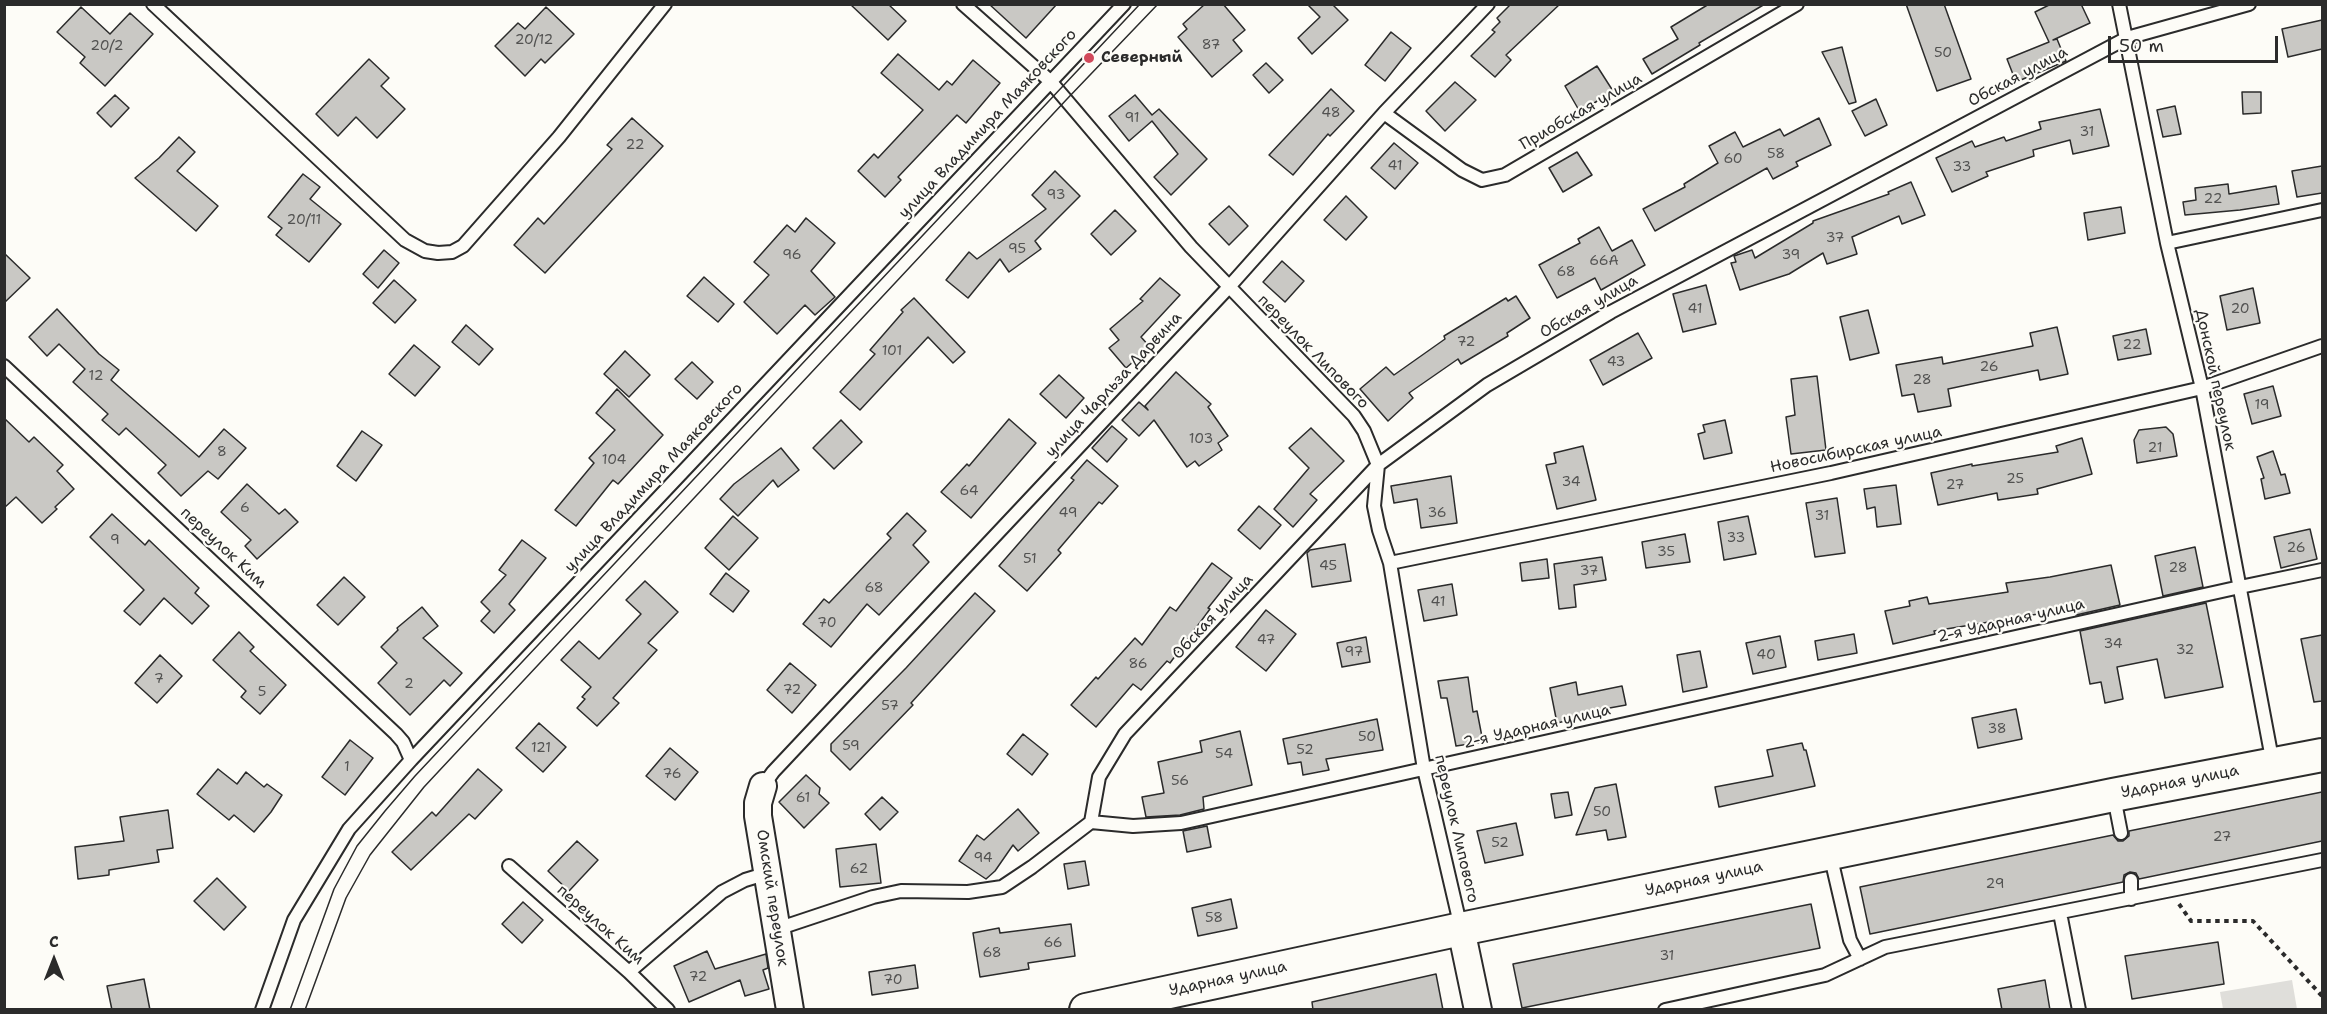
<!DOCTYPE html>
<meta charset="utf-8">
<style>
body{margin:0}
#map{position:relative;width:2327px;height:1014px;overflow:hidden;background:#fdfcf7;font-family:"Shantell Sans",sans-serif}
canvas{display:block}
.frame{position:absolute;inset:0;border:6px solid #2b2b2b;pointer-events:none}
.north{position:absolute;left:24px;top:930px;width:60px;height:60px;-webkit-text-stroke:4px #fdfcf7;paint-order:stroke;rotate:0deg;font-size:16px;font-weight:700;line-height:24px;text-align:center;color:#2b2b2b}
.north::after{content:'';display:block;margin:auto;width:21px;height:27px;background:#2b2b2b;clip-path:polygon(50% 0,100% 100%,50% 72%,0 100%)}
.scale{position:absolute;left:2108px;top:36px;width:170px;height:27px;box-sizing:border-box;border:3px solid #2b2b2b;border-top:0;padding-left:8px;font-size:18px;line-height:21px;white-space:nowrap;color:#2b2b2b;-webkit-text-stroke:4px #fdfcf7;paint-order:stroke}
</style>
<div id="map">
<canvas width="2327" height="1014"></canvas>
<div class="frame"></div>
<div class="north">С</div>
<div class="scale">50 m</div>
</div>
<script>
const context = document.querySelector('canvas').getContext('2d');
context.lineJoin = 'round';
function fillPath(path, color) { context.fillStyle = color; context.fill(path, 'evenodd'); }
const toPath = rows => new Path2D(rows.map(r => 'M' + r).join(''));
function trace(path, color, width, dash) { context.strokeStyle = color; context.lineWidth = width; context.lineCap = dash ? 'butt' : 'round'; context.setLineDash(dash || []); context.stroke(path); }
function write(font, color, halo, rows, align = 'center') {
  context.font = font + ' "Shantell Sans",sans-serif'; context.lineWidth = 4.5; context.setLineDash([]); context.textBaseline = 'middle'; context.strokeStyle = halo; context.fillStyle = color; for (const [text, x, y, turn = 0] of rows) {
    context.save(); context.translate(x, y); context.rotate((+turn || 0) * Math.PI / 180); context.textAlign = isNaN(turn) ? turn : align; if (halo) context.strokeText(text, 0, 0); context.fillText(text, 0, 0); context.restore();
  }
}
fillPath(toPath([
 [2292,980,2297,1009,2223,1009,2220,992]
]), '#dfdeda');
const building = toPath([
 [850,4,888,4,906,21,888,40,850,4],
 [989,4,1057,4,1026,38,989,4],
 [1205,4,1223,4,1245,30,1233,40,1242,51,1212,77,1178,37,1187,29,1183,24,1205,4],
 [1307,4,1332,4,1348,20,1312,54,1298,38,1320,17,1307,4],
 [1511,4,1560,4,1506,55,1511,60,1495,77,1471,56,1495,32,1492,30,1500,22,1497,18,1511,4],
 [1709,4,1765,4,1699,43,1700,45,1652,74,1643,59,1678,39,1671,27,1709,4],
 [1906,4,1944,4,1971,79,1937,91,1906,4],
 [2051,4,2081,4,2090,23,2053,40,2057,39,2066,61,2016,82,2007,59,2049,42,2035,12,2051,4],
 [81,7,110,34,130,13,153,34,105,86,80,63,85,57,57,32,81,7],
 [546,7,574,34,545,63,541,59,525,76,495,46,518,23,525,29,546,7],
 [2322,20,2322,49,2288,57,2282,29,2322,20],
 [1391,32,1411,48,1385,81,1365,65,1391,32],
 [1842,47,1856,102,1849,104,1822,52,1842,47],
 [898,54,939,90,947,81,952,85,973,60,1000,83,966,123,957,115,898,177,901,180,885,197,858,171,874,154,878,158,923,110,881,73,898,54],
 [369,59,389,78,381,86,405,109,377,138,356,117,338,136,316,114,369,59],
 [1266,63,1283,80,1269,93,1253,75,1266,63],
 [1597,66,1613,91,1580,112,1565,86,1597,66],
 [1455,82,1476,100,1445,131,1426,111,1455,82],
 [1331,89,1354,111,1330,136,1328,134,1293,175,1269,155,1331,89],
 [2242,92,2261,92,2261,113,2243,114,2242,92],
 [115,95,129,108,111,127,97,113,115,95],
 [1135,95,1152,115,1159,109,1207,159,1171,195,1154,177,1178,154,1152,121,1129,141,1109,116,1135,95],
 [1876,99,1887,125,1865,136,1852,111,1876,99],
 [2175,106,2181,134,2163,137,2157,110,2175,106],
 [2100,109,2109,146,2073,154,2070,140,2033,150,2034,156,1986,172,1988,176,1952,192,1936,158,1972,141,1975,147,2004,137,2006,141,2041,129,2039,122,2100,109],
 [632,118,663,146,545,273,514,245,538,218,544,224,612,149,607,145,632,118],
 [1819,118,1831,145,1796,162,1798,166,1773,179,1767,168,1655,231,1643,209,1685,187,1684,184,1718,163,1709,146,1735,132,1743,147,1780,129,1784,136,1819,118],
 [179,137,195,152,177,171,218,206,196,231,135,178,159,158,179,137],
 [1394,143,1418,163,1395,189,1371,168,1394,143],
 [1577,152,1592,175,1563,192,1549,168,1577,152],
 [2322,166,2322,193,2297,197,2292,171,2322,166],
 [1055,171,1080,196,1035,241,1041,249,1009,272,1000,259,968,298,946,280,969,252,977,259,1046,209,1032,195,1055,171],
 [303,174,320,187,310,199,341,224,309,262,276,235,282,228,268,217,303,174],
 [1911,182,1925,215,1902,224,1899,216,1852,237,1857,254,1827,264,1823,253,1789,274,1740,290,1731,263,1736,262,1734,256,1752,250,1755,258,1813,223,1813,221,1889,194,1888,192,1911,182],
 [2228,184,2229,194,2276,186,2279,204,2240,210,2185,215,2183,202,2196,200,2195,188,2228,184],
 [1346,196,1367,217,1346,240,1324,220,1346,196],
 [1229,206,1248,226,1229,245,1209,224,1229,206],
 [2121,207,2125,233,2088,240,2084,213,2121,207],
 [1115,210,1136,231,1111,255,1091,234,1115,210],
 [806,218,835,243,811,271,835,297,815,315,805,305,777,334,744,302,769,275,754,262,787,225,795,232,806,218],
 [1599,227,1612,251,1632,240,1645,265,1601,290,1595,278,1557,298,1539,265,1580,243,1578,239,1599,227],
 [384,250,399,263,378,288,363,274,384,250],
 [4,253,30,278,4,303,4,253],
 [1282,261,1304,281,1285,302,1263,282,1282,261],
 [704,277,734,304,718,322,687,296,704,277],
 [1160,278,1180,295,1141,337,1150,347,1126,368,1109,348,1119,340,1110,329,1143,301,1140,299,1160,278],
 [394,280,416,300,395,323,373,303,394,280],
 [1706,285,1716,324,1683,332,1673,294,1706,285],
 [2253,288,2260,323,2227,330,2220,296,2253,288],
 [1516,296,1530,318,1507,333,1508,336,1461,364,1458,359,1409,393,1413,398,1388,421,1360,389,1386,367,1394,375,1445,339,1444,336,1506,298,1508,301,1516,296],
 [914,298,965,352,953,363,928,337,860,410,840,392,875,354,870,350,903,312,901,310,914,298],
 [57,309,99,354,119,370,111,380,199,457,224,429,246,448,218,479,208,471,181,496,158,473,166,465,126,428,119,435,102,420,108,414,73,382,85,369,59,344,47,356,29,337,57,309],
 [1868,310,1879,353,1850,360,1840,317,1868,310],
 [466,325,493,349,479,365,452,342,466,325],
 [2057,327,2068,374,2040,380,2038,370,1948,389,1951,406,1918,412,1914,394,1902,396,1896,365,1942,357,1943,364,2033,346,2030,333,2057,327],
 [2146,329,2151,354,2118,360,2113,336,2146,329],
 [1638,333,1652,358,1603,385,1590,360,1638,333],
 [414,345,440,367,415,396,389,374,414,345],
 [625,351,650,375,629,397,604,374,625,351],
 [692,362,713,382,697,399,675,379,692,362],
 [1176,372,1211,404,1208,407,1228,436,1218,443,1222,450,1199,466,1195,461,1187,467,1154,420,1139,436,1122,420,1139,402,1148,410,1145,406,1176,372],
 [1059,375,1084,398,1066,418,1040,394,1059,375],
 [1817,376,1826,450,1791,454,1786,417,1795,415,1791,379,1817,376],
 [2273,386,2281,416,2252,424,2244,394,2273,386],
 [617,389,663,435,618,484,613,480,576,526,555,510,594,463,589,458,615,430,596,413,617,389],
 [4,418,29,442,34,437,63,465,57,471,74,489,55,507,57,509,42,523,16,497,4,508,4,418],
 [1009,419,1036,443,971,518,941,492,967,464,969,466,1009,419],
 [841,420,862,442,834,469,813,448,841,420],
 [1725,420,1732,453,1704,459,1698,434,1705,432,1703,425,1725,420],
 [1112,426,1127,439,1107,462,1092,448,1112,426],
 [2166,427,2173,434,2177,456,2137,463,2134,440,2139,430,2166,427],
 [1311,428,1344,461,1310,494,1317,500,1293,527,1274,509,1309,468,1289,448,1311,428],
 [362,431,382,445,356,481,337,466,362,431],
 [2082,438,2092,474,2037,489,2038,494,1998,500,1997,493,1938,505,1931,473,1972,464,1972,466,2058,452,2056,446,2082,438],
 [1583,446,1596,500,1557,509,1546,465,1556,463,1554,453,1583,446],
 [781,448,799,470,778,487,773,480,738,516,720,499,734,484,781,448],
 [2273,451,2281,475,2285,474,2290,493,2265,499,2261,479,2264,478,2257,457,2273,451],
 [1087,460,1118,486,1102,504,1099,502,1058,550,1061,553,1027,591,999,566,1074,480,1071,478,1087,460],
 [1451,476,1457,523,1421,528,1417,499,1394,503,1391,486,1451,476],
 [247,484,279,514,285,509,298,522,257,559,245,546,251,540,221,512,247,484],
 [1896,485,1901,524,1877,527,1875,507,1867,509,1864,489,1896,485],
 [1837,498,1845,553,1815,557,1806,503,1837,498],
 [1259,506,1281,525,1260,549,1238,530,1259,506],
 [907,513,926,531,913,545,929,562,879,615,867,604,831,647,803,624,824,599,829,603,891,538,887,534,907,513],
 [112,514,145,545,149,540,199,588,195,593,209,606,192,624,164,598,140,625,124,611,144,590,90,537,112,514],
 [733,516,758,538,729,570,705,548,733,516],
 [1748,516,1756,554,1724,560,1718,522,1748,516],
 [2310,529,2317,559,2281,568,2274,537,2310,529],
 [1685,534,1690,562,1646,568,1642,542,1685,534],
 [522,540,546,558,509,604,515,610,494,633,481,621,490,611,481,602,506,575,499,570,522,540],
 [1345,544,1351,581,1312,587,1307,553,1310,550,1345,544],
 [2195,547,2203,587,2163,596,2155,556,2195,547],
 [1602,557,1606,580,1574,585,1576,607,1559,609,1554,564,1602,557],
 [1547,559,1549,578,1522,581,1520,563,1547,559],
 [1212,563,1232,578,1208,608,1210,609,1170,663,1167,661,1141,690,1133,684,1096,727,1071,705,1096,677,1098,679,1135,638,1142,645,1170,607,1176,611,1212,563],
 [2111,565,2120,605,2076,615,2075,608,1934,631,1935,634,1893,644,1885,611,1910,606,1909,601,1927,597,1929,604,2008,592,2006,583,2050,577,2111,565],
 [726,573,749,591,733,612,710,594,726,573],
 [344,577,365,597,338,625,317,605,344,577],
 [645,581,678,612,648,643,657,650,613,698,619,703,597,726,577,708,585,699,582,697,591,687,561,660,579,641,599,659,641,614,626,600,645,581],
 [1452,584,1457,615,1424,621,1418,590,1452,584],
 [975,593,995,611,911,703,913,705,850,770,831,751,831,744,906,668,975,593],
 [2206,603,2223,687,2165,698,2157,659,2117,667,2123,699,2105,703,2101,682,2090,684,2080,631,2206,603],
 [422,607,438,626,423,638,462,673,450,686,444,680,410,715,378,683,397,663,381,647,398,630,397,628,422,607],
 [1266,610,1296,634,1266,671,1236,647,1266,610],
 [239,632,254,647,250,651,286,685,260,714,241,697,246,691,213,660,239,632],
 [1854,634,1857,653,1818,660,1815,641,1854,634],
 [2322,635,2322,701,2314,702,2301,639,2322,635],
 [1780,636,1786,667,1753,674,1746,643,1780,636],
 [1366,637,1370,662,1342,667,1337,643,1366,637],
 [1700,651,1707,687,1683,692,1677,655,1700,651],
 [160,655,182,676,157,703,135,683,160,655],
 [790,663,816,685,792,713,767,690,790,663],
 [1468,677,1473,712,1477,711,1483,742,1456,746,1447,698,1441,698,1438,681,1468,677],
 [1576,682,1578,695,1622,686,1626,705,1582,713,1583,717,1557,723,1550,688,1576,682],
 [2016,709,2022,739,1978,748,1972,718,2016,709],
 [1377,719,1383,750,1326,759,1329,770,1303,775,1301,762,1288,764,1283,739,1377,719],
 [539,723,566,747,543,772,516,748,539,723],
 [1240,731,1252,785,1203,797,1204,809,1180,815,1146,817,1142,797,1164,793,1158,762,1202,752,1200,741,1240,731],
 [1023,734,1048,754,1032,775,1007,754,1023,734],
 [350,740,373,758,345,795,322,777,350,740],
 [1802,743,1804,750,1806,750,1815,786,1719,807,1715,787,1773,776,1767,750,1802,743],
 [670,748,698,772,675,800,646,776,670,748],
 [218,769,237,784,246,772,264,787,267,784,282,795,271,812,254,832,234,815,229,820,197,794,218,769],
 [478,769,502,790,475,819,469,814,411,870,392,852,432,812,436,816,478,769],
 [806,775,820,788,819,794,829,803,804,828,779,802,806,775],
 [1616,784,1626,837,1608,840,1606,830,1576,835,1595,788,1616,784],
 [1568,792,1572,815,1555,818,1551,794,1568,792],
 [2322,792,2322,841,2139,879,2136,873,2130,872,2124,875,2123,882,1870,934,1860,887,2113,835,2118,841,2123,841,2129,836,2129,831,2322,792],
 [882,797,898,812,880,830,865,814,882,797],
 [1018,809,1039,833,1018,851,1013,845,995,871,986,879,959,861,977,835,984,840,1018,809],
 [168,810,173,848,157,850,159,862,109,870,109,875,78,879,75,847,124,841,120,817,168,810],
 [1516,823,1523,855,1485,863,1477,831,1516,823],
 [1207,826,1211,847,1187,852,1183,831,1207,826],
 [577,841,598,860,569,891,548,871,577,841],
 [876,844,881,883,840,887,836,849,876,844],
 [1085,861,1089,885,1068,889,1064,864,1085,861],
 [217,878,246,907,224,930,194,901,217,878],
 [1231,899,1237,928,1198,936,1192,908,1231,899],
 [523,902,543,920,522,943,502,924,523,902],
 [1811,904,1820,948,1522,1008,1513,964,1811,904],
 [1071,924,1075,956,1028,963,1029,969,980,977,973,933,999,928,1000,933,1071,924],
 [2218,942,2224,984,2132,999,2125,956,2218,942],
 [707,951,715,969,766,954,768,968,763,970,769,989,745,996,740,980,689,1002,674,966,707,951],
 [915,965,918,988,872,995,869,972,915,965],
 [1436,974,1443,1010,1313,1010,1312,1002,1436,974],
 [144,979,150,1010,112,1010,107,986,144,979],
 [2045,980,2050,1010,2002,1010,1998,989,2045,980]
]);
fillPath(building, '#c9c8c4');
trace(building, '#2b2b2b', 1.5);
const service = toPath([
 [153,4,405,240,425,251,438,253,452,252,463,246,559,137,665,4],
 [963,4,1050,81,1191,247,1354,416,1364,431,1378,465,1374,506,1379,530,1390,563,1424,769,1461,928],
 [2119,4,2167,243,2202,388,2273,764],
 [1384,113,1462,170,1482,180,1505,175,1797,4],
 [2167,243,2322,210],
 [4,366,396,734,403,742,411,760],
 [1390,563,1831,473,2202,388,2322,346],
 [763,786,773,772,1228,288,1384,113,1488,4],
 [2114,797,2121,833],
 [1091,822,1099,777,1125,734,1378,465,1487,385,1611,312,2127,38,2249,4],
 [1830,854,1850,940,1860,959],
 [509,866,629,972,668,1010],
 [2131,899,2131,880],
 [2060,913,2079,1010],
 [777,929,873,897,901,891,968,892,1002,887,1032,867,1091,822,1133,826,1181,823,2240,587,2322,570],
 [629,972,722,892,745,880,768,873],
 [262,1010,294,920,349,829,411,760,1124,4],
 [1665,1010,1825,975,1885,947,2322,860]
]);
const minor = toPath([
 [763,786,758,803,758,816,790,1010],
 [1461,929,1478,1010]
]);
const tertiary = toPath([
 [1086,1010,1461,929,2113,795,2322,755]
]);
trace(service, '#2b2b2b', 16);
trace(minor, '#2b2b2b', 30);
trace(tertiary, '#2b2b2b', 36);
trace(toPath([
 [2179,904,2191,921,2253,921,2322,996]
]), '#2b2b2b', 4, [4.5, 4.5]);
trace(service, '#fdfcf7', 12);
trace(minor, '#fdfcf7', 26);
trace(tertiary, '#fdfcf7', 32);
trace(toPath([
 [290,1010,334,889,357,846,385,811,415,776,1140,4],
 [305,1010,346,898,370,855,424,787,1067,99,1158,4]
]), '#2b2b2b', 1.5);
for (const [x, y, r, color] of [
 [1089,58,6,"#d1495b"]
]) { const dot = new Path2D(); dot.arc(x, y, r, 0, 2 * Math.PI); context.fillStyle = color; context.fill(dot); trace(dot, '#fdfcf7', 2); }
write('14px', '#525251', null, [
 ["20/12",534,40],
 ["87",1211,45],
 ["20/2",107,46],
 ["50",1943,53],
 ["48",1331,113],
 ["91",1132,118],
 ["31",2087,132],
 ["22",635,145],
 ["58",1776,154],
 ["60",1733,159],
 ["41",1395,166],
 ["33",1962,167],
 ["93",1056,195],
 ["22",2213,199],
 ["20/11",304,220],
 ["37",1835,238],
 ["95",1017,249],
 ["96",792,255],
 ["39",1791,255],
 ["66А",1604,261],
 ["68",1566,272],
 ["41",1695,309],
 ["20",2240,309],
 ["72",1466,342],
 ["22",2132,345],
 ["101",892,351],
 ["43",1616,362],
 ["26",1989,367],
 ["12",96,376],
 ["28",1922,380],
 ["19",2262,405],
 ["103",1201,439],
 ["21",2155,448],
 ["8",222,452],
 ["104",614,460],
 ["25",2015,479],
 ["34",1571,482],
 ["27",1955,485],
 ["64",969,491],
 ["6",245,508],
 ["49",1068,513],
 ["36",1437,513],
 ["31",1822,516],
 ["33",1736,538],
 ["9",115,540],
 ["26",2296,548],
 ["35",1666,552],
 ["51",1030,559],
 ["45",1328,566],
 ["28",2178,568],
 ["37",1589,571],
 ["68",874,588],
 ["41",1438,602],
 ["70",827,623],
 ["47",1266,640],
 ["34",2113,644],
 ["32",2185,650],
 ["97",1354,652],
 ["40",1766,655],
 ["86",1138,664],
 ["7",159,679],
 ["2",409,684],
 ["72",792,690],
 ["5",262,692],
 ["57",890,706],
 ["38",1997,729],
 ["50",1367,737],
 ["59",851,746],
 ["121",541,748],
 ["52",1305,750],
 ["54",1224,754],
 ["1",347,767],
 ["76",672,774],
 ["56",1180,781],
 ["61",803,798],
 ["50",1602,812],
 ["27",2222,837],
 ["52",1500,843],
 ["94",983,858],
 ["62",859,869],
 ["29",1995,884],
 ["58",1214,918],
 ["66",1053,943],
 ["68",992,953],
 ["31",1667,956],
 ["72",698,977],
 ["70",893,980]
]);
write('bold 16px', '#2b2b2b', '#fdfcf7', [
 ["Северный",1101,58]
], 'left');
write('16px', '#2b2b2b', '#fdfcf7', [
 ["Обская улица",2018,77,-28],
 ["Приобская улица",1581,112,-30],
 ["улица Владимира Маяковского",988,124,-47],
 ["Обская улица",1589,307,-30],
 ["переулок Липового",1313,352,46],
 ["Донской переулок",2215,380,78],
 ["улица Чарльза Дарвина",1114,385,-47],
 ["Новосибирская улица",1856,450,-12],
 ["улица Владимира Маяковского",654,478,-47],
 ["переулок Ким",223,548,43],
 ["Обская улица",1213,617,-47],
 ["2-я Ударная улица",2011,621,-13],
 ["2-я Ударная улица",1537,727,-13],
 ["Ударная улица",2180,782,-11],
 ["переулок Липового",1456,829,77],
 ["Ударная улица",1704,879,-12],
 ["Омский переулок",772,898,81],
 ["переулок Ким",600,925,42],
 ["Ударная улица",1228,979,-12]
]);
</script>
